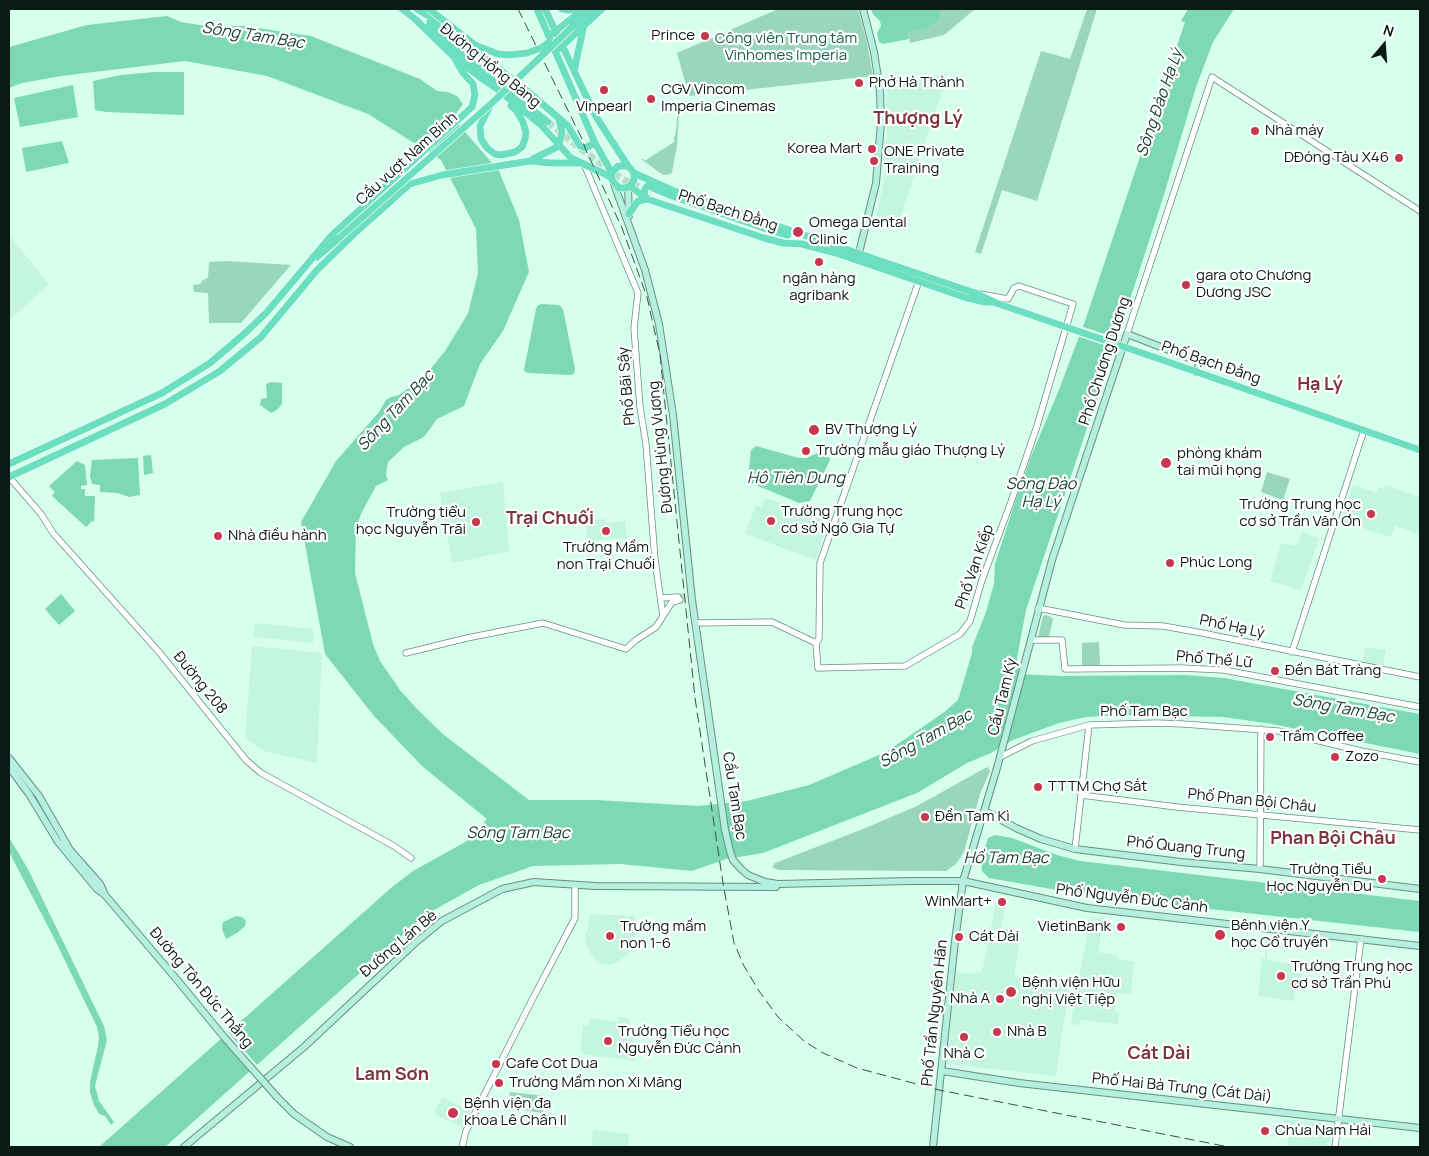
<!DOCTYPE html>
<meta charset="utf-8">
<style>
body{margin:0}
#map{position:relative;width:1429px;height:1156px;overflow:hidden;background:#d6ffed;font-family:Manrope,sans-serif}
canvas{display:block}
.frame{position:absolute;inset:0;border:10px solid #0a1913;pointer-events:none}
.north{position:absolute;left:1359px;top:20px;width:50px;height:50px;-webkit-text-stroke:4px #fff;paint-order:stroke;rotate:18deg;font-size:14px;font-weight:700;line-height:20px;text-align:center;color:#0a1913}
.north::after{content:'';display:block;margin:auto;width:18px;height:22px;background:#0a1913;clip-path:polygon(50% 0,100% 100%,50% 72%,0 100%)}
</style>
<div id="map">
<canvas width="1429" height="1156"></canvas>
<div class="frame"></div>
<div class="north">N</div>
</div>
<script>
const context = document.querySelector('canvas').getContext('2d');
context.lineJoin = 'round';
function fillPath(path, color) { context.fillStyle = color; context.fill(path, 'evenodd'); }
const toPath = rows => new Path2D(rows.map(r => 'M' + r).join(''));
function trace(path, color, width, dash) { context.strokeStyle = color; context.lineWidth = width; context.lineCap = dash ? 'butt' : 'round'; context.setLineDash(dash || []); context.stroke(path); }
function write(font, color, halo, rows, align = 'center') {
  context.font = font + ' Manrope,sans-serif'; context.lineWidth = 4.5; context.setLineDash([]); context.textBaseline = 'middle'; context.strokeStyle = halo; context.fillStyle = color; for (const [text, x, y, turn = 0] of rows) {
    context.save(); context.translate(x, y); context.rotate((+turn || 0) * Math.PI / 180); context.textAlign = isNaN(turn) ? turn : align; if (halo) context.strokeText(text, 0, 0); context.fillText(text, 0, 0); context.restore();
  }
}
fillPath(toPath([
 [948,73,898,224,894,226,878,221,876,217,884,180,887,137,886,85],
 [9,235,49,284,9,321],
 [503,482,509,551,452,563,440,493],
 [1353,485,1377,493,1379,487,1384,489,1385,485,1420,497,1420,534,1395,526,1391,537,1341,521],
 [765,498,828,518,816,560,745,534,756,505,761,507],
 [606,519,606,523,625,521,627,538,587,541,586,521],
 [1302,532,1319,538,1301,590,1270,581,1281,543,1296,546],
 [255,623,314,629,313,643,253,637],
 [252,646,322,653,317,763,264,751,245,738],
 [1365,647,1386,650,1383,667,1363,664],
 [997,898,1007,900,1001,928,1015,931,1014,937,1020,939,1014,977,1069,983,1065,1020,1064,1020,1056,1076,946,1064,956,972,975,974,976,971,982,972],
 [589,914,635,916,635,940,629,953,619,961,611,964,601,964,590,953,587,946,585,931,588,931],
 [1091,917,1104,919,1098,952,1118,956,1118,959,1134,962,1131,994,1117,993,1115,1010,1119,1014,1118,1024,1080,1020,1079,1025,1071,1024,1073,1008],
 [1266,936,1268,936,1267,960,1307,966,1296,986,1293,1001,1258,996,1262,958,1265,958],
 [619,1017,630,1019,629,1029,637,1030,633,1056,637,1057,636,1061,582,1054,582,1052,580,1052,583,1025,588,1026,589,1018,618,1022],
 [442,1097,471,1111,464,1128,434,1114],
 [1284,1119,1331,1124,1331,1141,1328,1142,1327,1147,1287,1147,1289,1134,1284,1132],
 [593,1130,629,1134,628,1147,591,1147]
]), '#c4f5df');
fillPath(toPath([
 [778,9,858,9,867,43,873,76,689,96,677,53],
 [940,9,975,9,944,35,910,43,908,32,932,25,940,17],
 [1087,9,1097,9,1037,201,1002,190,981,254,975,252,1041,51,1070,59],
 [679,114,677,147,672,172,671,174,663,175,641,159,646,160,674,142,674,138,676,132,677,117],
 [226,261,291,265,241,323,209,323,208,293,194,292,193,285,200,284,203,280,208,278,209,262],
 [1267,472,1290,479,1283,500,1261,492],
 [1046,615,1051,617,1053,619,1049,637,1038,637,1043,616],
 [1099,642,1100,665,1082,665,1082,643],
 [988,767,990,771,980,794,964,852,956,864,946,871,779,870,772,867,775,863,863,829,917,806,985,768],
 [510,1092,545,1096,543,1113,508,1108]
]), '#99d6bc');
fillPath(toPath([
 [871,9,940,9,940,17,935,23,928,27,908,32,909,39,883,44,879,42,877,33,881,26,880,21,873,14],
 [1188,9,1234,9,1213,42,1196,87,1163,198,1120,330,1026,610,1017,658,1020,674,1061,676,1186,675,1224,678,1420,714,1420,754,1272,724,1223,717,1122,715,1086,717,1059,723,1013,740,991,753,967,763,917,793,763,853,726,859,692,871,621,864,533,866,479,885,425,915,165,1147,99,1147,391,888,413,871,467,841,487,819,423,767,374,716,325,654,301,522,336,461,379,412,386,400,391,397,399,395,424,377,445,351,461,325,468,313,478,273,476,229,441,160,368,114,267,76,185,61,61,76,22,83,9,88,9,47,87,25,167,16,181,22,206,26,244,26,311,36,420,79,437,91,448,92,457,96,463,104,453,118,499,171,519,220,529,272,503,331,480,364,464,406,437,419,424,437,404,447,388,462,386,475,388,480,376,486,362,512,356,527,355,573,373,644,380,661,400,690,418,710,444,735,529,800,597,800,698,806,747,801,809,785,886,752,943,713,958,700,972,653,972,647,985,615,994,584,995,564,1017,496,1032,454,1058,392,1085,321,1185,22,1181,21],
 [154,72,184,72,184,115,106,112,95,110,93,81,121,75],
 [73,85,78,117,20,127,14,98],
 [62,141,69,163,26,172,22,148],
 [542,304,559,305,563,309,575,369,574,374,570,375,529,373,525,372,524,370,536,309,538,305],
 [271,382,282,383,282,404,277,410,271,413,260,405,261,399,267,398,266,384],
 [756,446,799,458,806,458,818,453,829,457,830,460,810,501,799,503,751,483,748,479,751,450],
 [151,455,153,473,144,475,143,456],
 [138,458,140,495,129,497,118,493,100,492,100,485,92,484,90,476,92,460],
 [77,461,85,465,87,485,81,486,81,489,85,489,85,496,95,496,94,522,92,521,86,527,52,496,55,492,49,486],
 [61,594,75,611,59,625,45,609],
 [995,835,1012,838,1057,855,1080,861,1420,901,1420,932,1091,896,989,878,982,871,981,861,988,838],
 [10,839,28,869,104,1026,107,1040,95,1086,99,1101,114,1122,111,1125,105,1116,99,1114,94,1105,90,1092,90,1082,98,1046,99,1037,97,1027,53,936,9,852,9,840],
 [236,916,242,917,246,921,245,926,237,933,226,939,222,929,223,922]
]), '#7dd9b4');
fillPath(toPath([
 [1080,326,1120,339,1116,349,1077,336],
 [226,1030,259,1067,251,1073,219,1037]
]), '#d6ffed');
trace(toPath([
 [680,597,687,596]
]), '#b7dccc', 5.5, [5.5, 3]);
trace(toPath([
 [548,122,581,149,622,179,652,193]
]), '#b7dccc', 7, [7, 3.5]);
const tertiary = toPath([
 [584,164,638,293,634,328,640,407,646,444,655,560,663,616],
 [1127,334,1212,77,1420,211],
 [9,477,41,514,53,533,159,652,246,760,261,773,394,846,411,858],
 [661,598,678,597],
 [1038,608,1124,625,1163,626,1202,633,1420,677],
 [696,623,772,622,816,643,818,668,905,666,960,634,967,625,970,621,982,580,1011,502,1037,426,1073,304,1019,286,1014,288,1008,299,980,294],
 [1031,640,1062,640,1065,669,1181,668,1224,670,1420,707],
 [816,643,819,639,820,563,920,278],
 [1292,652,1364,430],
 [406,653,467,638,543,623,626,649,636,640,656,627,672,602,680,600],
 [1000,757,1032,741,1089,725,1156,723,1183,724,1278,731,1361,751,1420,762],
 [1081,795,1177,807,1420,830],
 [1075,849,1089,725],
 [1260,869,1261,729],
 [462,1147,466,1131,532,1000,575,918,575,885],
 [1335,1147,1361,939]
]);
const secondary = toPath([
 [614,184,645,270,659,324,673,415,692,600,725,830,730,851,733,860,741,869,748,875,765,882,778,884,910,881,963,881,1087,908,1420,946],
 [628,187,629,216],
 [859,253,876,183,881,123,880,91,874,52,863,9],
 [9,758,39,796,70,850,100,884,105,895,178,981],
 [9,767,29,794,58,842,97,889,104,894],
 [985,811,1016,828,1041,839,1075,849,1181,862,1260,869,1420,889],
 [942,1071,1019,1083,1420,1128],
 [277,1097,294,1114,327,1137,350,1147],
 [184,1147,304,1047,415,943,442,921,502,889,534,882,595,886,776,887],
 [933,1147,955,941,963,881,997,768,1052,560,1127,334,1200,362,1196,372]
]);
const primary = toPath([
 [402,9,414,18,454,57,481,78,496,88,541,125,571,158,611,177],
 [417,9,437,21,525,89,568,126,580,146,585,148,595,143],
 [537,9,595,143,612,173],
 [545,9,595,115,628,166,634,173,634,180,630,186,625,188,619,188,612,180,612,173,618,166,628,166],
 [562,9,568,10,579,9],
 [430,22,465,50],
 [427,27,548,122],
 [572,27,593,9],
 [553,33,584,9],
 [560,48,602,9],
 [574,71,584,25],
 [490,106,480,126,481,139,487,148,495,154,501,155,515,152,522,147,525,139,526,133,523,122,516,110,511,106],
 [533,159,559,146,562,132,559,120],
 [634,173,674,191,975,293,996,303],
 [630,186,647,199,764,238,783,243,802,244,836,253,967,298,985,302,993,302],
 [653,188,672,196,772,231,788,235],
 [629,214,638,201,647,199,644,194,645,189,650,183,654,182],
 [317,257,339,238],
 [1174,364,1420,450],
 [9,464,162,393,210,363,243,335,267,312,332,235,472,107,475,95,473,84,463,73,454,57],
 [9,477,165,404,220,371,261,337,317,270,354,234,410,184,442,175,530,161,551,163,580,163]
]);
trace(tertiary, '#698f7e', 7);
trace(secondary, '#698f7e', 8);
trace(primary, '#fff', 8);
trace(tertiary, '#fff', 5.5);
trace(secondary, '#b5efe0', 6);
trace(primary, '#6bdfc0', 7);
trace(toPath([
 [518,9,582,139,585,148,622,228,647,297,660,355,695,698,723,883,734,943,744,966,759,991,778,1017,804,1041,823,1053,857,1068,939,1090,1229,1147]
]), '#3a4f46', 1, [10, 5]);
const secondaryBridge = toPath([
 [178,981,224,1037,277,1097]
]);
const primaryBridge = toPath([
 [429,9,475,45,498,54,509,55,527,53,541,48,549,42],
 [339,238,493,102,572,27],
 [996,303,1174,364]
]);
trace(secondaryBridge, '#698f7e', 8, []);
trace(primaryBridge, '#fff', 8, []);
trace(secondaryBridge, '#b5efe0', 6);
trace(primaryBridge, '#6bdfc0', 7);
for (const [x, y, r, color] of [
 [705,36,5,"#c7374e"],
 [859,83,5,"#c7374e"],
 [604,90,5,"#c7374e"],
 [651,99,5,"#c7374e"],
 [1255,131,5,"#c7374e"],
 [872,149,5,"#c7374e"],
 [1399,158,5,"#c7374e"],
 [874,161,5,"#c7374e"],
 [798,232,6,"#c7374e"],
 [819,262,5,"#c7374e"],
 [1186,285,5,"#c7374e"],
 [814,430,6,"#c7374e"],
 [806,451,5,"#c7374e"],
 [1166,463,6,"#c7374e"],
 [1371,514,5,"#c7374e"],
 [771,521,5,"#c7374e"],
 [476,522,5,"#c7374e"],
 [606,531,5,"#c7374e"],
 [218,536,5,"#c7374e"],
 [1170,563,5,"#c7374e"],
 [1275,671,5,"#c7374e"],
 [1270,737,5,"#c7374e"],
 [1335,757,5,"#c7374e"],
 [1038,787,5,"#c7374e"],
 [925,817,5,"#c7374e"],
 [1382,879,5,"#c7374e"],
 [1002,902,5,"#c7374e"],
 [1121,927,5,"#c7374e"],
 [1220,935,6,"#c7374e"],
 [610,936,5,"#c7374e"],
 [959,937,5,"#c7374e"],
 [1281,976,5,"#c7374e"],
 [1011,992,6,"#c7374e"],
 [1000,999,5,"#c7374e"],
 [997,1032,5,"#c7374e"],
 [964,1037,5,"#c7374e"],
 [608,1041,5,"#c7374e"],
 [496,1064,5,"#c7374e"],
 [499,1083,5,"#c7374e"],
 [453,1113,6,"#c7374e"],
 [1265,1131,5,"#c7374e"]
]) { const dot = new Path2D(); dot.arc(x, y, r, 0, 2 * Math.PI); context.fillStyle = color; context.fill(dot); trace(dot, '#fff', 2); }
write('15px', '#0a1913', '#fff', [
 ["Prince",695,36,"right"],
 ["Phở Hà Thành",869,83],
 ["CGV Vincom",661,90],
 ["Imperia Cinemas",661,107],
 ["Vinpearl",604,107,"center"],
 ["Nhà máy",1265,131],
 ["Korea Mart",862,149,"right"],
 ["ONE Private",884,152],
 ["Training",884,169],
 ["DĐóng Tàu X46",1389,158,"right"],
 ["Omega Dental",809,223],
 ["Clinic",809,240],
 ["gara oto Chương",1196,276],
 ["Dương JSC",1196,293],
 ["ngân hàng",819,279,"center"],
 ["agribank",819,296,"center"],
 ["BV Thượng Lý",825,430],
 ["Trường mẫu giáo Thượng Lý",816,451],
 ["phòng khám",1177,454],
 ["tai mũi họng",1177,471],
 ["Trường Trung học",1361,505,"right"],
 ["cơ sở Trần Văn Ơn",1361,522,"right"],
 ["Trường Trung học",781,512],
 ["cơ sở Ngô Gia Tự",781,529],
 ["Trường tiểu",466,513,"right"],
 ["học Nguyễn Trãi",466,530,"right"],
 ["Nhà điều hành",228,536],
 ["Trường Mầm",606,548,"center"],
 ["non Trại Chuối",606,565,"center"],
 ["Phúc Long",1180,563],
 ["Đền Bát Tràng",1285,671],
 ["Trấm Coffee",1280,737],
 ["Zozo",1345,757],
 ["TTTM Chợ Sắt",1048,787],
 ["Đền Tam Kì",935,817],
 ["Trường Tiểu",1372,870,"right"],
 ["Học Nguyễn Du",1372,887,"right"],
 ["WinMart+",992,902,"right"],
 ["Bênh viện Y",1231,926],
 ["học Cổ truyền",1231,943],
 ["Trường mầm",620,927],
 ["non 1-6",620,944],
 ["VietinBank",1111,927,"right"],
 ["Cát Dài",969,937],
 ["Trường Trung học",1291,967],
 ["cơ sở Trần Phú",1291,984],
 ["Bệnh viện Hữu",1022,983],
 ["nghị Việt Tiệp",1022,1000],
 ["Nhà A",990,999,"right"],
 ["Trường Tiểu học",618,1032],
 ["Nguyễn Đức Cảnh",618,1049],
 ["Nhà B",1007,1032],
 ["Nhà C",964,1054,"center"],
 ["Cafe Cot Dua",506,1064],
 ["Trường Mầm non Xi Măng",509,1083],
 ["Bệnh viện đa",464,1104],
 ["khoa Lê Chân II",464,1121],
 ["Chùa Nam Hải",1275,1131]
], 'left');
write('15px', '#1b624a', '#fff', [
 ["Công viên Trung tâm",786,39],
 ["Vinhomes Imperia",786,56]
]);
write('15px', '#0a1913', '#fff', [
 ["Đường Hồng Bàng",490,66,39],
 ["Cầu vượt Nam Bính",407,159,-42],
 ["Phố Bạch Đằng",728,211,18],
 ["Phố Chương Dương",1105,361,-72],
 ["Phố Bạch Đằng",1211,363,19],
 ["Phố Bãi Sậy",627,386,-95],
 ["Đường Hùng Vương",661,447,-96],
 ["Phố Vạn Kiếp",975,567,-71],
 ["Phố Hạ Lý",1232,627,12],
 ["Phố Thế Lữ",1214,660,5],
 ["Đường 208",200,683,51],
 ["Cầu Tam Kỳ",1003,697,-76],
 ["Phố Tam Bạc",1144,712],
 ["Cầu Tam Bạc",734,796,81],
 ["Phố Phan Bội Châu",1252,801,6],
 ["Phố Quang Trung",1186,848,6],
 ["Phố Nguyễn Đức Cảnh",1132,899,7],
 ["Đường Lán Bè",399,944,-40],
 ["Đường Tôn Đức Thắng",201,988,50],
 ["Phố Trần Nguyên Hãn",935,1013,-84],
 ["Phố Hai Bà Trưng (Cát Dài)",1182,1088,6]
]);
write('italic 16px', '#1a4233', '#fff', [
 ["Sông Tam Bạc",253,36,9],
 ["Sông Đào Hạ Lý",1160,103,-71],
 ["Sông Tam Bạc",396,411,-47],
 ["Hô Tiên Dung",796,479],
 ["Sông Đào",1041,485],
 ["Hạ Lý",1041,503],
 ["Sông Tam Bạc",1343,709,10],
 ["Sông Tam Bạc",926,739,-29],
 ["Sông Tam Bạc",518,834],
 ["Hồ Tam Bạc",1006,859]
]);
write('bold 18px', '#7c353c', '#fff', [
 ["Thượng Lý",918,119],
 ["Hạ Lý",1320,385],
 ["Trại Chuối",550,519],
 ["Phan Bội Châu",1333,839],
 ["Cát Dài",1159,1054],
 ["Lam Sơn",392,1075]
]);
</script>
